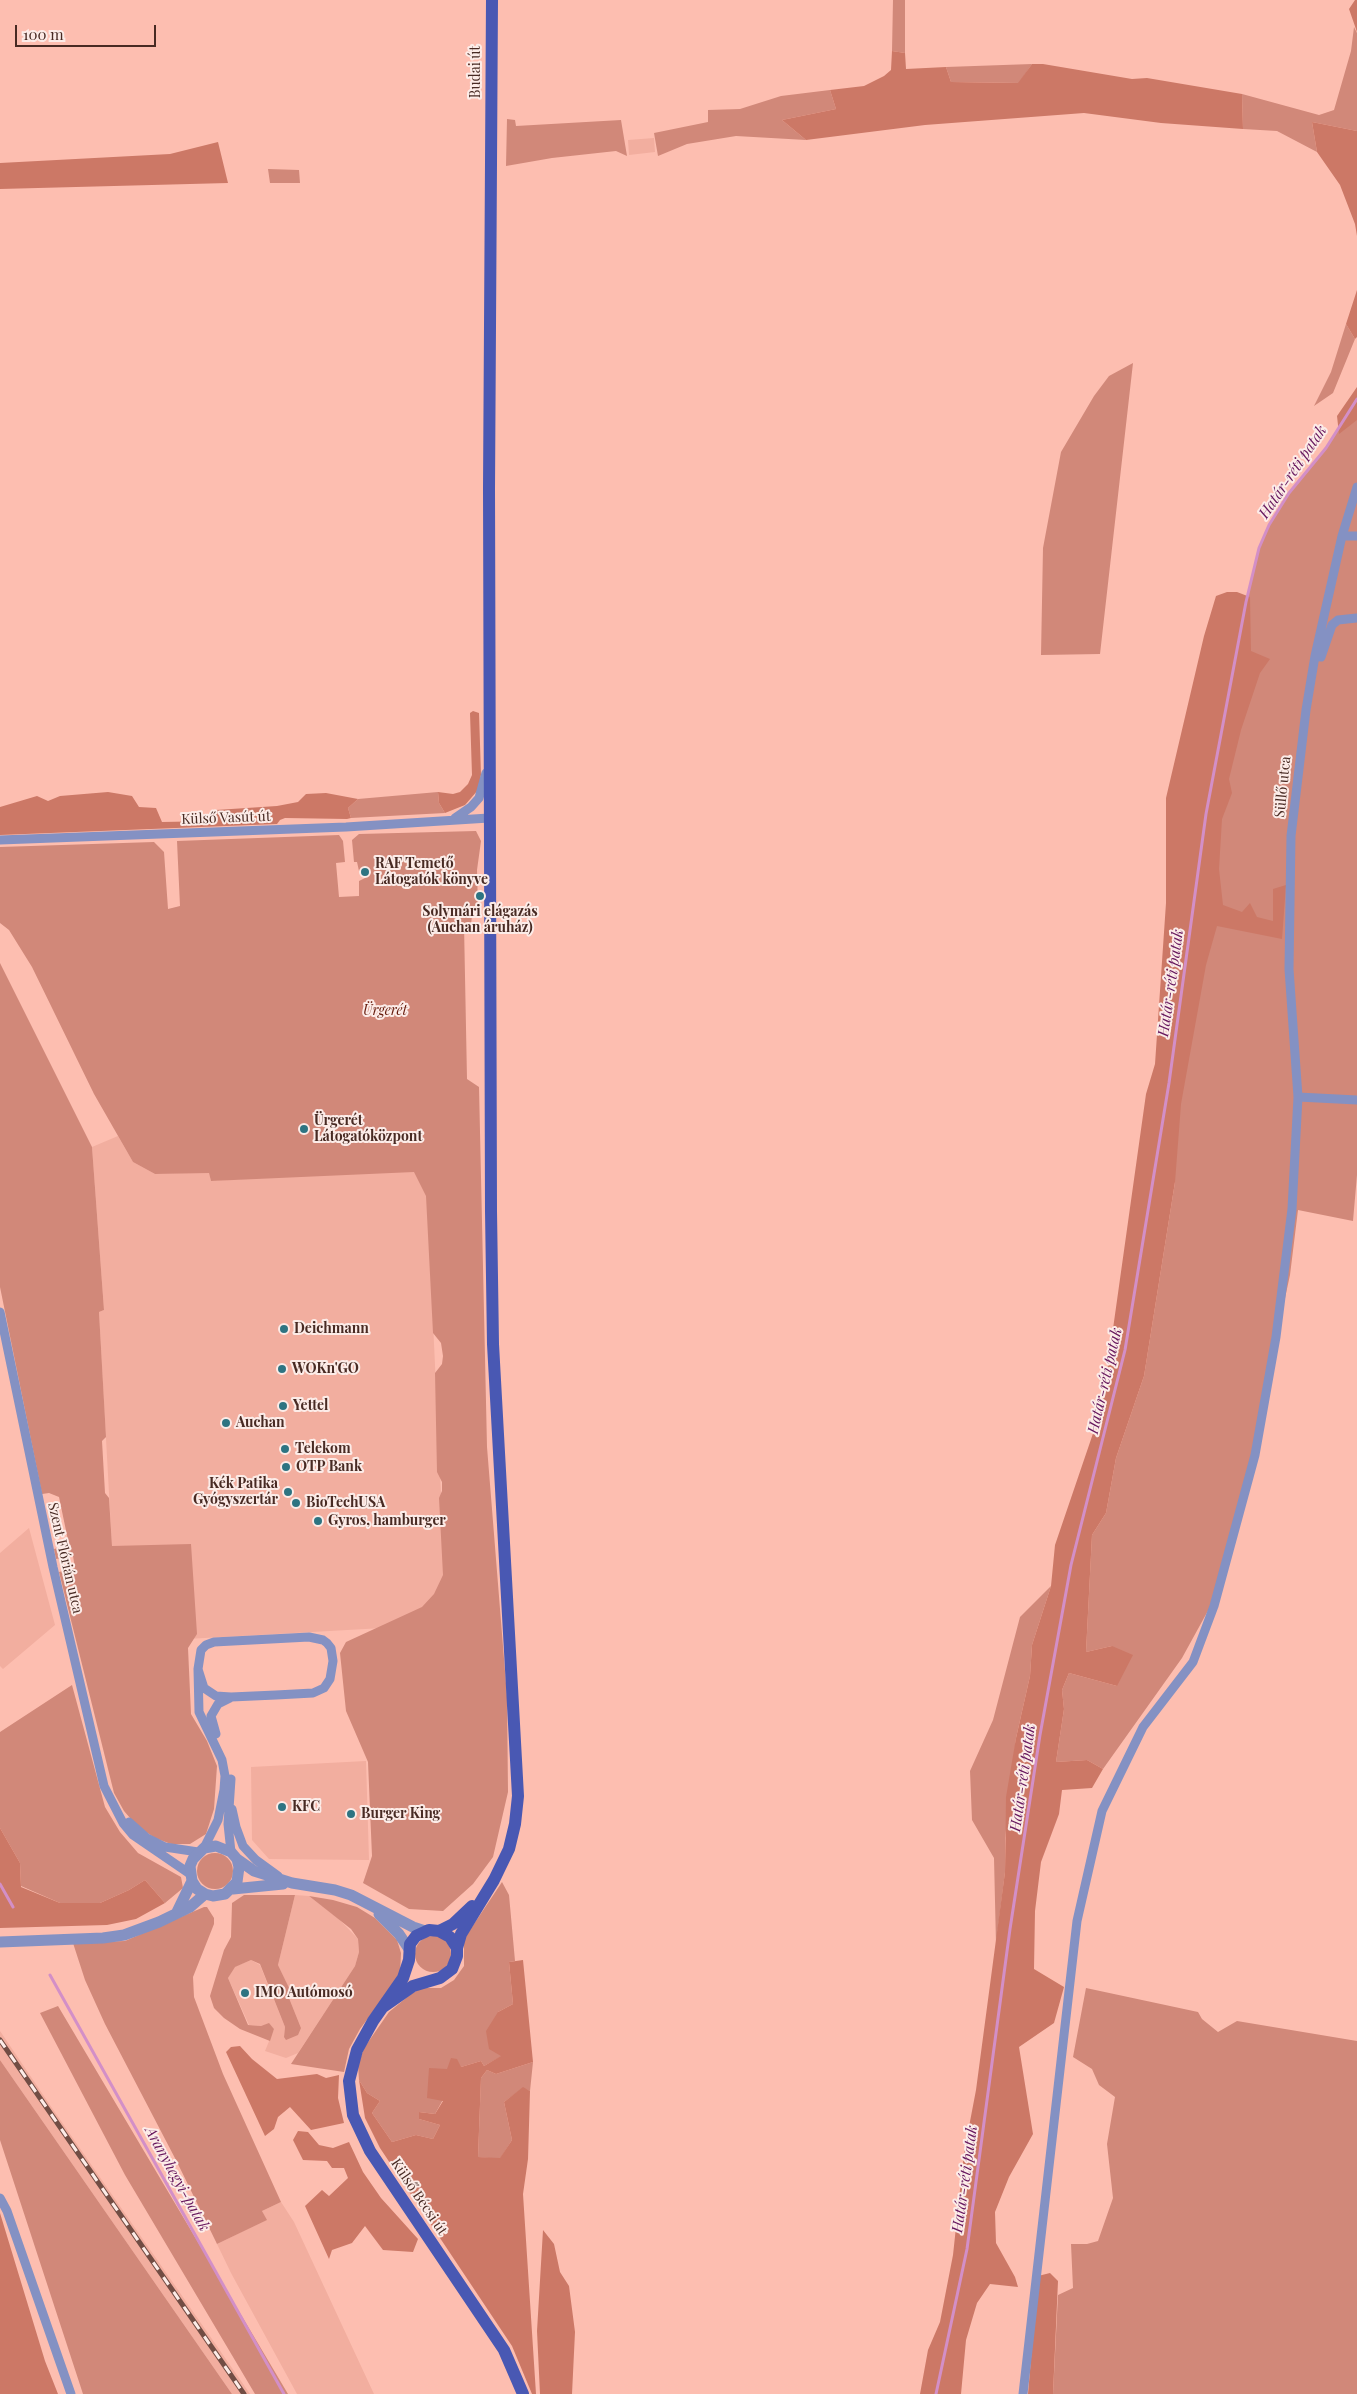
<!DOCTYPE html>
<meta charset="utf-8">
<style>
body{margin:0}
#map{position:relative;width:1357px;height:2394px;overflow:hidden;background:#fdbeb0;font-family:"Playfair Display",serif}
canvas{display:block}
.scale{position:absolute;left:15px;top:25px;width:141px;height:22px;box-sizing:border-box;border:2px solid #482a23;border-top:0;padding-left:6px;font-size:15px;line-height:18px;white-space:nowrap;color:#482a23;-webkit-text-stroke:4px #fcece8;paint-order:stroke}
</style>
<div id="map">
<canvas width="1357" height="2394"></canvas>
<div class="scale">100 m</div>
</div>
<script>
const context = document.querySelector('canvas').getContext('2d');
context.lineJoin = 'round';
function fillPath(path, color) { context.fillStyle = color; context.fill(path, 'evenodd'); }
const toPath = rows => new Path2D(rows.map(r => 'M' + r).join(''));
function trace(path, color, width, dash) { context.strokeStyle = color; context.lineWidth = width; context.lineCap = dash ? 'butt' : 'round'; context.setLineDash(dash || []); context.stroke(path); }
function write(font, color, halo, rows, align = 'center') {
  context.font = font + ' "Playfair Display",serif'; context.lineWidth = 4; context.setLineDash([]); context.textBaseline = 'middle'; context.strokeStyle = halo; context.fillStyle = color; for (const [text, x, y, turn = 0] of rows) {
    context.save(); context.translate(x, y); context.rotate((+turn || 0) * Math.PI / 180); context.textAlign = isNaN(turn) ? turn : align; if (halo) context.strokeText(text, 0, 0); context.fillText(text, 0, 0); context.restore();
  }
}
fillPath(toPath([
 [654,138,655,152,629,155,628,140],
 [118,1136,133,1162,155,1174,209,1172,211,1181,413,1168,427,1194,445,1579,425,1609,383,1628,187,1639,112,1547,99,1312,104,1310,92,1147],
 [29,1528,55,1625,3,1669,0,1666,0,1553],
 [366,1761,369,1860,269,1859,252,1840,251,1767],
 [295,1895,309,1896,339,1919,358,1939,359,1952,355,1966,298,2053,286,2058,265,2051,274,2029,269,2024,261,2026,249,2025,228,1978,234,1967,251,1960,260,1965,285,2027,284,2037,301,2028,289,1998,290,1991,278,1965],
 [0,2031,52,2108,250,2394,232,2394,0,2060],
 [281,2202,294,2222,374,2394,297,2394,231,2273,217,2244,266,2220,262,2211]
]), '#f2ae9f');
fillPath(toPath([
 [893,0,905,0,905,53,892,51],
 [1354,27,1357,33,1357,131,1312,122,1317,152,1277,131,1243,129,1242,94,1319,115,1334,110,1351,51],
 [1032,64,1019,83,951,82,946,67],
 [830,90,836,109,782,120,806,140,736,136,687,144,658,156,654,133,708,122,708,110,740,109,781,96],
 [507,119,515,120,516,126,621,120,627,156,616,151,552,158,506,166],
 [268,169,299,170,300,183,270,183],
 [1346,324,1355,339,1333,393,1314,406,1331,372],
 [1133,363,1100,654,1041,655,1043,548,1061,452,1094,396,1109,376],
 [1357,399,1357,1175,1353,1221,1298,1210,1290,1275,1277,1335,1263,1421,1210,1607,1182,1658,1103,1769,1087,1760,1056,1762,1064,1709,1062,1690,1069,1673,1117,1686,1112,1646,1086,1652,1092,1535,1106,1513,1116,1458,1144,1376,1175,1182,1155,1176,1246,602,1259,548,1269,525,1289,493,1326,448],
 [438,792,439,803,445,813,351,818,348,808,358,799],
 [476,831,481,841,477,870,478,908,472,915,471,925,464,925,467,1079,479,1087,487,1447,507,1696,508,1792,493,1857,473,1884,443,1911,409,1909,363,1883,372,1856,368,1762,346,1711,340,1653,346,1642,422,1607,434,1594,443,1575,439,1498,442,1491,442,1482,437,1472,435,1373,442,1364,443,1356,441,1343,433,1333,426,1196,414,1172,211,1181,209,1173,155,1174,133,1162,94,1094,32,967,9,930,0,923,0,847,154,842,164,852,168,909,180,906,177,841,339,835,343,841,345,862,336,863,339,897,359,896,359,881,365,878,365,873,359,871,357,862,354,862,352,840,359,834],
 [0,963,92,1147,104,1310,99,1312,106,1437,102,1441,105,1493,109,1498,112,1546,191,1544,197,1634,188,1648,191,1714,207,1741,217,1766,214,1809,206,1834,190,1844,171,1844,155,1838,137,1826,124,1811,114,1793,59,1572,75,1568,73,1556,56,1559,54,1549,69,1545,59,1497,49,1493,42,1494,0,1287],
 [1051,1586,1032,1645,1030,1676,1016,1738,1005,1838,1005,1872,996,1944,994,1858,972,1820,970,1771,993,1720,1020,1617],
 [72,1685,105,1807,120,1832,138,1853,181,1877,183,1888,165,1903,145,1880,129,1890,100,1903,60,1903,21,1886,20,1863,0,1828,0,1732],
 '197 1871a18 18 0 1 1 36 0a18 18 0 1 1-36 0Z',
 [502,1882,509,1895,515,1961,509,1962,513,2004,498,2012,502,2056,484,2066,481,2061,461,2067,435,2114,419,2112,419,2119,440,2125,433,2139,416,2135,392,2142,372,2113,380,2101,367,2093,359,2080,358,2065,364,2048,389,2012,411,1994,422,1988,441,1988,454,1980,464,1966,464,1939],
 [244,1895,295,1895,278,1965,291,1992,289,1998,301,2028,298,2035,286,2040,284,2037,285,2027,260,1964,251,1960,235,1967,228,1978,248,2025,261,2026,269,2023,274,2029,270,2041,240,2029,224,2018,214,2008,210,1996,224,1950,231,1937,232,1903],
 [309,1896,333,1900,357,1907,375,1918,397,1940,401,1953,400,1975,360,2029,349,2049,344,2072,291,2064,355,1966,359,1952,358,1939,351,1929],
 [204,1907,207,1907,214,1918,214,1924,193,1977,194,1997,223,2074,281,2202,262,2211,267,2220,217,2244,177,2162,105,2024,85,1980,73,1943,125,1941],
 '415 1954a18 18 0 1 1 36 0a18 18 0 1 1-36 0Z',
 [1086,1988,1198,2012,1202,2019,1218,2032,1237,2021,1357,2041,1357,2394,1053,2394,1058,2295,1073,2288,1071,2244,1087,2244,1098,2241,1113,2198,1107,2144,1115,2097,1099,2085,1092,2069,1073,2057],
 [58,2006,288,2394,255,2394,125,2175,40,2013],
 [0,2060,232,2394,83,2394,0,2140],
 [533,2062,530,2091,523,2088,504,2102,512,2140,500,2159,478,2157,481,2078,487,2070,496,2074]
]), '#d18879');
fillPath(toPath([
 [1355,0,1357,0,1357,32,1349,9],
 [892,51,905,53,906,69,946,67,951,82,1018,83,1032,64,1043,64,1132,79,1147,78,1242,94,1243,129,1161,123,1084,113,925,125,806,140,782,120,836,109,830,90,864,86,884,76,891,70],
 [1312,122,1357,131,1357,236,1355,224,1340,185,1317,152],
 [218,142,228,183,0,189,0,163,170,154],
 [1357,290,1357,337,1355,339,1346,324],
 [1357,387,1357,420,1339,434,1337,416],
 [1227,592,1237,592,1250,597,1251,651,1270,659,1260,673,1241,730,1229,779,1232,793,1222,819,1219,869,1223,905,1242,912,1250,903,1257,917,1273,921,1273,889,1286,885,1282,939,1217,926,1206,965,1181,1104,1175,1182,1144,1376,1116,1458,1106,1513,1092,1535,1086,1652,1112,1646,1133,1655,1117,1686,1069,1673,1062,1690,1064,1709,1056,1762,1087,1760,1103,1769,1092,1788,1062,1790,1059,1814,1041,1862,1035,1911,1034,1969,1064,1987,1054,2023,1019,2047,1033,2134,1009,2177,995,2212,996,2243,1015,2277,1018,2287,990,2284,977,2303,966,2340,961,2394,920,2394,928,2350,940,2322,953,2255,964,2153,976,2090,1005,1872,1006,1797,1016,1738,1030,1676,1032,1645,1051,1586,1055,1545,1102,1407,1146,1094,1155,1064,1166,903,1166,798,1204,636,1216,596],
 [473,711,479,713,481,775,478,790,465,805,445,813,439,803,438,792,453,794,460,792,468,784,472,775,470,713],
 [108,792,132,796,139,807,156,808,162,822,214,821,216,810,277,806,298,802,306,794,326,793,358,799,348,808,351,818,347,819,285,818,280,820,277,824,0,835,0,807,37,796,48,801,60,796],
 [0,1828,20,1863,21,1887,60,1903,100,1903,129,1890,145,1880,165,1903,136,1919,107,1925,0,1928],
 [523,1960,533,2062,496,2074,487,2070,481,2078,478,2157,500,2158,512,2140,504,2102,523,2087,530,2091,528,2159,523,2194,536,2394,532,2394,512,2346,380,2148,365,2118,359,2080,367,2093,380,2101,372,2113,392,2142,416,2135,433,2139,440,2125,419,2119,419,2112,435,2114,443,2101,427,2098,429,2068,447,2069,451,2058,457,2059,461,2067,481,2061,484,2066,501,2056,489,2049,486,2031,498,2012,513,2004,509,1962],
 [240,2046,252,2059,277,2079,317,2074,326,2078,339,2075,338,2098,344,2123,311,2130,290,2107,278,2117,274,2129,265,2136,226,2052,231,2047],
 [298,2131,308,2132,319,2145,333,2148,349,2142,363,2172,381,2198,418,2239,413,2252,383,2250,365,2226,352,2243,332,2250,329,2259,305,2206,322,2190,329,2196,348,2178,344,2168,332,2168,327,2161,303,2160,293,2140],
 [0,2213,45,2361,58,2394,0,2394],
 [543,2230,554,2244,560,2272,569,2286,575,2332,572,2394,540,2394,537,2331],
 [1050,2273,1058,2281,1053,2394,1028,2394,1038,2276]
]), '#cc7866');
trace(toPath([
 [0,1884,13,1907],
 [50,1975,284,2394],
 [936,2394,967,2249,1010,1929,1040,1735,1071,1565,1125,1350,1169,1083,1206,814,1246,602,1259,548,1269,525,1289,493,1326,448,1357,399]
]), '#d38fc7', 3);
trace(toPath([
 [1342,536,1357,536],
 [1315,656,1321,657,1332,625,1338,620,1357,618],
 [455,818,471,807,479,798,486,773],
 [0,840,346,827,489,818],
 [1298,1097,1357,1100],
 [0,1312,53,1567,104,1786,123,1823,133,1835,190,1874],
 [198,1669,204,1688,216,1696,231,1697,276,1695,313,1693,324,1688,330,1679,333,1661,331,1648,327,1643,323,1640,309,1637,214,1642,206,1645,201,1650,198,1669,199,1712,222,1760,225,1776,224,1790,218,1820,204,1848],
 [216,1734,211,1716,218,1704,230,1698],
 [231,1779,228,1824,231,1852],
 [232,1809,236,1827,243,1846,256,1860,278,1876],
 [129,1822,147,1838,165,1847,198,1852],
 [0,2198,7,2211,71,2394],
 [1023,2394,1077,1921,1102,1811,1143,1727,1193,1662,1214,1606,1255,1455,1276,1337,1292,1209,1298,1097,1289,969,1291,836,1306,710,1315,656,1342,536,1357,487]
]), '#8491c3', 9);
trace(toPath([
 [237,1859,239,1867,237,1882,225,1894,213,1896,205,1894,197,1889,192,1881,190,1866,193,1859,204,1848,216,1846,231,1852,237,1859,254,1871,292,1883,335,1890,351,1895,413,1927,425,1931],
 [233,1889,283,1884],
 [177,1912,192,1881],
 [379,1914,399,1934,409,1949],
 [0,1942,103,1938,124,1935,159,1922,190,1907,205,1894]
]), '#8491c3', 11);
trace(toPath([
 [439,1931,453,1924,472,1906],
 [457,1948,461,1934,494,1880,509,1849,515,1824,518,1796,493,1344,491,1211,489,488,492,0],
 [383,2007,413,1986,440,1978,452,1969,457,1956,457,1948,450,1937,439,1931,429,1930,416,1936,410,1944,409,1960,403,1978,373,2021,357,2050,349,2081,353,2115,370,2151,504,2350,523,2394]
]), '#4958b3', 12);
const rail = toPath([
 [0,2040,244,2394]
]);
trace(rail, '#724d44', 5);
trace(rail, '#fcece8', 3, [9]);
for (const [x, y, r, color] of [
 [365,872,5,"#2e7482"],
 [480,896,5,"#2e7482"],
 [304,1129,5,"#2e7482"],
 [284,1329,5,"#2e7482"],
 [282,1369,5,"#2e7482"],
 [283,1406,5,"#2e7482"],
 [226,1423,5,"#2e7482"],
 [285,1449,5,"#2e7482"],
 [286,1467,5,"#2e7482"],
 [288,1492,5,"#2e7482"],
 [296,1503,5,"#2e7482"],
 [318,1521,5,"#2e7482"],
 [282,1807,5,"#2e7482"],
 [351,1814,5,"#2e7482"],
 [245,1993,5,"#2e7482"]
]) { const dot = new Path2D(); dot.arc(x, y, r, 0, 2 * Math.PI); context.fillStyle = color; context.fill(dot); trace(dot, '#fcece8', 2); }
write('14px', '#482a23', '#fcece8', [
 ["Budai út",476,72,-90],
 ["Süllő utca",1283,787,-84],
 ["Külső Vasút út",226,818,-2],
 ["Szent Flórián utca",65,1558,77],
 ["Külső Bécsi út",419,2197,56]
]);
write('bold 14px', '#482a23', '#fcece8', [
 ["RAF Temető",375,864],
 ["Látogatók könyve",375,880],
 ["Solymári elágazás",480,912,"center"],
 ["(Auchan áruház)",480,928,"center"],
 ["Ürgerét",314,1121],
 ["Látogatóközpont",314,1137],
 ["Deichmann",294,1329],
 ["WOKn'GO",292,1369],
 ["Yettel",293,1406],
 ["Auchan",236,1423],
 ["Telekom",295,1449],
 ["OTP Bank",296,1467],
 ["Kék Patika",278,1484,"right"],
 ["Gyógyszertár",278,1500,"right"],
 ["BioTechUSA",306,1503],
 ["Gyros, hamburger",328,1521],
 ["KFC",292,1807],
 ["Burger King",361,1814],
 ["IMO Autómosó",255,1993]
], 'left');
write('italic 14px', '#661a0b', '#fcece8', [
 ["Ürgerét",385,1011]
]);
write('italic 15px', '#66165d', '#fcece8', [
 ["Határ-réti patak",1293,472,-56],
 ["Határ-réti patak",1171,983,-82],
 ["Határ-réti patak",1105,1381,-77],
 ["Határ-réti patak",1023,1778,-82],
 ["Aranyhegyi-patak",177,2179,61],
 ["Határ-réti patak",965,2179,-82]
]);
</script>
